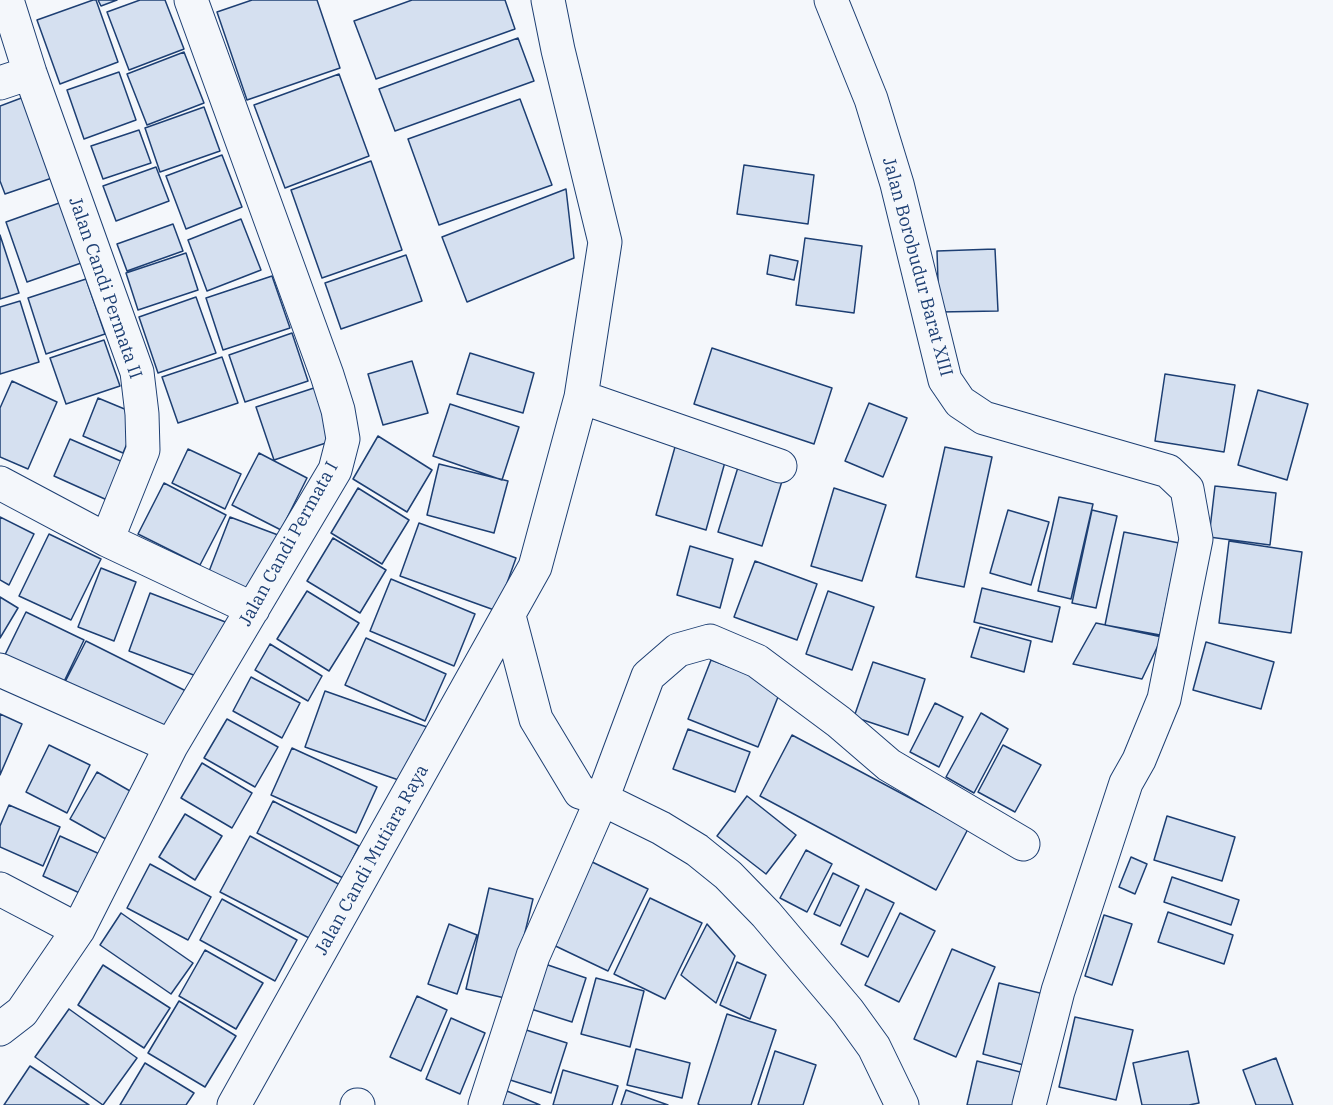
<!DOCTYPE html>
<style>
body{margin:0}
canvas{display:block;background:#f4f7fb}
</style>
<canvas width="1333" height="1105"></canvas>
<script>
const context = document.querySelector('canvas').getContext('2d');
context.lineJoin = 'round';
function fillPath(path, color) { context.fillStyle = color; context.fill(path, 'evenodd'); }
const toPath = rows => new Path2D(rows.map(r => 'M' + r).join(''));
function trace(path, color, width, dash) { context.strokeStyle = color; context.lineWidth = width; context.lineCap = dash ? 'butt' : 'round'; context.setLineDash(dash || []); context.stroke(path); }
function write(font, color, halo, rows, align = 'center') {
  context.font = font + ' "IBM Plex Serif",serif'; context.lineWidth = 4.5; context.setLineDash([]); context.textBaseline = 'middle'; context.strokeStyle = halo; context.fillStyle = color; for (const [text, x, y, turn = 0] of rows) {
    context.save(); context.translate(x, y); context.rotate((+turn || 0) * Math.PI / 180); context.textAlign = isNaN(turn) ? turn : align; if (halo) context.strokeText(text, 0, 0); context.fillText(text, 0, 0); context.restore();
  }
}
const building = toPath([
 [93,0,96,0,118,62,60,84,37,20,93,0],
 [98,0,117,0,101,6,98,0],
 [140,0,165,0,184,49,129,70,107,12,140,0],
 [252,0,317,0,340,68,247,100,217,12,252,0],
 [412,0,505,0,515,29,376,79,354,21,412,0],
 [518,38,534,81,395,131,379,89,518,38],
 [184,52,204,103,147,125,127,74,184,52],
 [119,72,136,120,84,139,67,90,119,72],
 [339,74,369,156,285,188,254,105,339,74],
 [24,97,52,178,5,194,0,181,0,106,24,97],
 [520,99,552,185,439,225,408,139,520,99],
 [204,107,220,151,160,172,145,128,204,107],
 [139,130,151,163,103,179,91,146,139,130],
 [222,155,242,207,186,229,166,176,222,155],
 [371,161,402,250,322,278,291,190,371,161],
 [744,165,814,175,808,224,737,214,744,165],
 [156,167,169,201,116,221,103,186,156,167],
 [566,189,574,258,467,302,442,237,566,189],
 [62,202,84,262,27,282,6,222,62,202],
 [241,219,261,270,207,291,188,240,241,219],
 [173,224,183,251,127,271,117,244,173,224],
 [0,235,19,293,0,299,0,235],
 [805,238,862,246,854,313,796,305,805,238],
 [995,249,998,311,939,312,937,251,995,249],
 [186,253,198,290,138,310,126,273,186,253],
 [406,255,422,301,341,329,325,283,406,255],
 [770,255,798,261,794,280,767,274,770,255],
 [272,276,290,328,223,350,206,298,272,276],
 [86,279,105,334,46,354,28,298,86,279],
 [196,297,216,353,158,373,139,317,196,297],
 [20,301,39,362,0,374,0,307,20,301],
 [292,333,308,381,245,402,229,355,292,333],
 [104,340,120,386,66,404,50,358,104,340],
 [712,348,832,388,814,444,694,404,712,348],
 [470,353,534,373,523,413,457,394,470,353],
 [222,357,238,403,178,423,162,377,222,357],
 [412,361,428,413,383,425,368,374,412,361],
 [1165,374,1235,385,1224,452,1155,441,1165,374],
 [12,381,57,402,28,469,0,457,0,408,12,381],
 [320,386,338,439,274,460,256,407,320,386],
 [1258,390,1308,404,1287,480,1238,465,1258,390],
 [98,398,139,415,123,453,83,436,98,398],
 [869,403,907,418,883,477,845,461,869,403],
 [450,404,519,427,502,480,433,456,450,404],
 [378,436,432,470,407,512,353,479,378,436],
 [70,439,123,462,107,500,54,476,70,439],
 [675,447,725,462,706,530,656,515,675,447],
 [945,447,992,457,964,587,916,577,945,447],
 [188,449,241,474,225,509,172,483,188,449],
 [259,453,307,478,281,530,232,505,259,453],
 [439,464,508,481,494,533,427,515,439,464],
 [739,464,783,478,762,546,718,532,739,464],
 [164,483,226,515,200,565,138,534,164,483],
 [1215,486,1276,493,1270,545,1209,537,1215,486],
 [358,488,409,520,382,564,331,533,358,488],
 [834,488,886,505,862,581,811,566,834,488],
 [1059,497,1093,504,1071,599,1038,591,1059,497],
 [1008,510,1049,522,1031,585,990,573,1008,510],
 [1092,510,1117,516,1096,608,1072,603,1092,510],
 [0,517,34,534,9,585,0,580,0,517],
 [230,517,278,535,256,593,208,574,230,517],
 [419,523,516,558,497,611,400,576,419,523],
 [1124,532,1179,543,1160,635,1105,625,1124,532],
 [49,534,101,559,71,620,19,596,49,534],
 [333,538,386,570,360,613,307,581,333,538],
 [1229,541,1302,552,1291,633,1219,623,1229,541],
 [690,546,733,559,720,608,677,595,690,546],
 [755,561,817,584,797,640,734,617,755,561],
 [101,568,136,582,114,641,78,627,101,568],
 [391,579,475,614,454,666,370,631,391,579],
 [982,588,1060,607,1052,642,974,622,982,588],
 [307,591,359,623,329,671,277,639,307,591],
 [828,591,874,607,852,670,806,654,828,591],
 [150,593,228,623,207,680,129,651,150,593],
 [0,597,18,608,0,638,0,597],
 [26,612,84,640,58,694,0,665,26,612],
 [1096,623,1162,637,1142,679,1073,664,1096,623],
 [980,627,1031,641,1024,672,971,657,980,627],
 [366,638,446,674,425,721,345,685,366,638],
 [86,641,196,696,175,738,65,682,86,641],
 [1206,642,1274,662,1261,709,1193,690,1206,642],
 [270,644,322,676,308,701,255,670,270,644],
 [711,660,782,687,758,747,688,719,711,660],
 [873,662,925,679,908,735,854,717,873,662],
 [251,677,300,703,282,738,233,711,251,677],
 [325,691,427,727,407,783,305,747,325,691],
 [935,703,963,717,939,767,910,752,935,703],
 [981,713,1008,729,974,793,946,777,981,713],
 [0,714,22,724,0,775,0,714],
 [227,719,278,747,255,787,204,758,227,719],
 [688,729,750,752,735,792,673,769,688,729],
 [792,735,968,829,936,890,760,796,792,735],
 [49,745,90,765,67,813,26,792,49,745],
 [1003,745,1041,765,1015,812,978,792,1003,745],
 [292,748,377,787,356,833,271,795,292,748],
 [202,763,252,793,232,828,181,798,202,763],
 [97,772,137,795,111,842,70,819,97,772],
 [747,796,796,835,766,874,717,836,747,796],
 [273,801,359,846,343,878,257,833,273,801],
 [9,805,60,827,43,866,0,847,0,826,9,805],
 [185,814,222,836,195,880,159,857,185,814],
 [1167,816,1235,837,1222,881,1154,860,1167,816],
 [60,836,104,856,86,896,43,876,60,836],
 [250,836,342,886,313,940,220,892,250,836],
 [806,850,832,864,807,912,780,898,806,850],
 [1131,857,1147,864,1135,894,1119,887,1131,857],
 [586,859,648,889,608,971,547,942,586,859],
 [150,864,211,897,188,940,127,908,150,864],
 [833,873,859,886,840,926,814,914,833,873],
 [1172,877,1239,900,1231,925,1164,902,1172,877],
 [489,888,533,899,509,999,466,989,489,888],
 [866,889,894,903,868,957,841,944,866,889],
 [650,898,702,923,665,999,614,974,650,898],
 [222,899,297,940,275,981,200,940,222,899],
 [1168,912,1233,935,1224,964,1158,942,1168,912],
 [121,913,193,963,171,994,100,945,121,913],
 [900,913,935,931,899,1002,865,985,900,913],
 [1104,915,1132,924,1112,985,1085,976,1104,915],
 [449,924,477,935,457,994,428,984,449,924],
 [707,924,735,956,716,1003,681,975,707,924],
 [952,949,995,967,956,1057,914,1039,952,949],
 [205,950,263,983,236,1029,179,996,205,950],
 [737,962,766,975,750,1019,720,1005,737,962],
 [545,964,586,978,572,1022,531,1009,545,964],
 [103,965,170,1008,144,1048,78,1005,103,965],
 [596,978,644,991,630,1047,581,1034,596,978],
 [999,983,1048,995,1031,1067,983,1054,999,983],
 [417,996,447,1010,421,1071,390,1057,417,996],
 [179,1001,236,1036,205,1087,148,1053,179,1001],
 [69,1009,137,1058,103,1105,35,1057,69,1009],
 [727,1014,776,1030,751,1105,700,1105,698,1104,727,1014],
 [1075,1017,1133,1030,1116,1100,1059,1087,1075,1017],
 [451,1018,485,1033,460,1094,426,1079,451,1018],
 [520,1028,567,1043,551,1093,504,1078,520,1028],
 [636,1049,690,1063,682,1098,627,1085,636,1049],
 [775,1051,816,1065,803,1105,758,1105,775,1051],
 [1188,1051,1199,1103,1189,1105,1142,1105,1133,1063,1188,1051],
 [1276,1058,1293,1105,1256,1105,1243,1070,1276,1058],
 [977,1061,1028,1074,1021,1105,967,1105,977,1061],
 [145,1063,194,1093,186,1105,120,1105,145,1063],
 [30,1066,89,1105,4,1105,30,1066],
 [563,1070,618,1086,612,1105,553,1105,563,1070],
 [626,1090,668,1105,621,1105,626,1090],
 [507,1091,540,1105,501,1105,507,1091]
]);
fillPath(building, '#d5e0f0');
trace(building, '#1d3f73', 1.5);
const minor = toPath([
 [7,0,30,73,137,372,142,414,143,450,107,540],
 [831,0,871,99,897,184,945,380,960,402,984,418,1168,471,1187,489,1196,539,1164,699,1139,760,1126,783,1058,991,1029,1105],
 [0,83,30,73],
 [581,397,780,466],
 [0,483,107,540,253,609],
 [509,616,536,719,580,792,602,799,661,828,697,850,728,875,766,914,848,1011,874,1047,902,1105],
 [0,670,171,746],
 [0,889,78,930],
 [0,1029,22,1012,78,930,171,746,335,470,343,439,338,410,327,375,191,0],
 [234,1105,535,567,581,397,605,242,558,50,548,0],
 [357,1105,358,1105],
 [485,1105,533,956,602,799,648,676,678,650,710,641,757,661,839,722,889,765,1023,844]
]);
trace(minor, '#1d3f73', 35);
trace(minor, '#f4f7fb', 33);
write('18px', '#1d3f73', '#f4f7fb', [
 ["Jalan Borobudur Barat XIII",917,267,75],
 ["Jalan Candi Permata II",105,288,71],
 ["Jalan Candi Permata I",289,544,-61],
 ["Jalan Candi Mutiara Raya",372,860,-61]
]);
</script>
